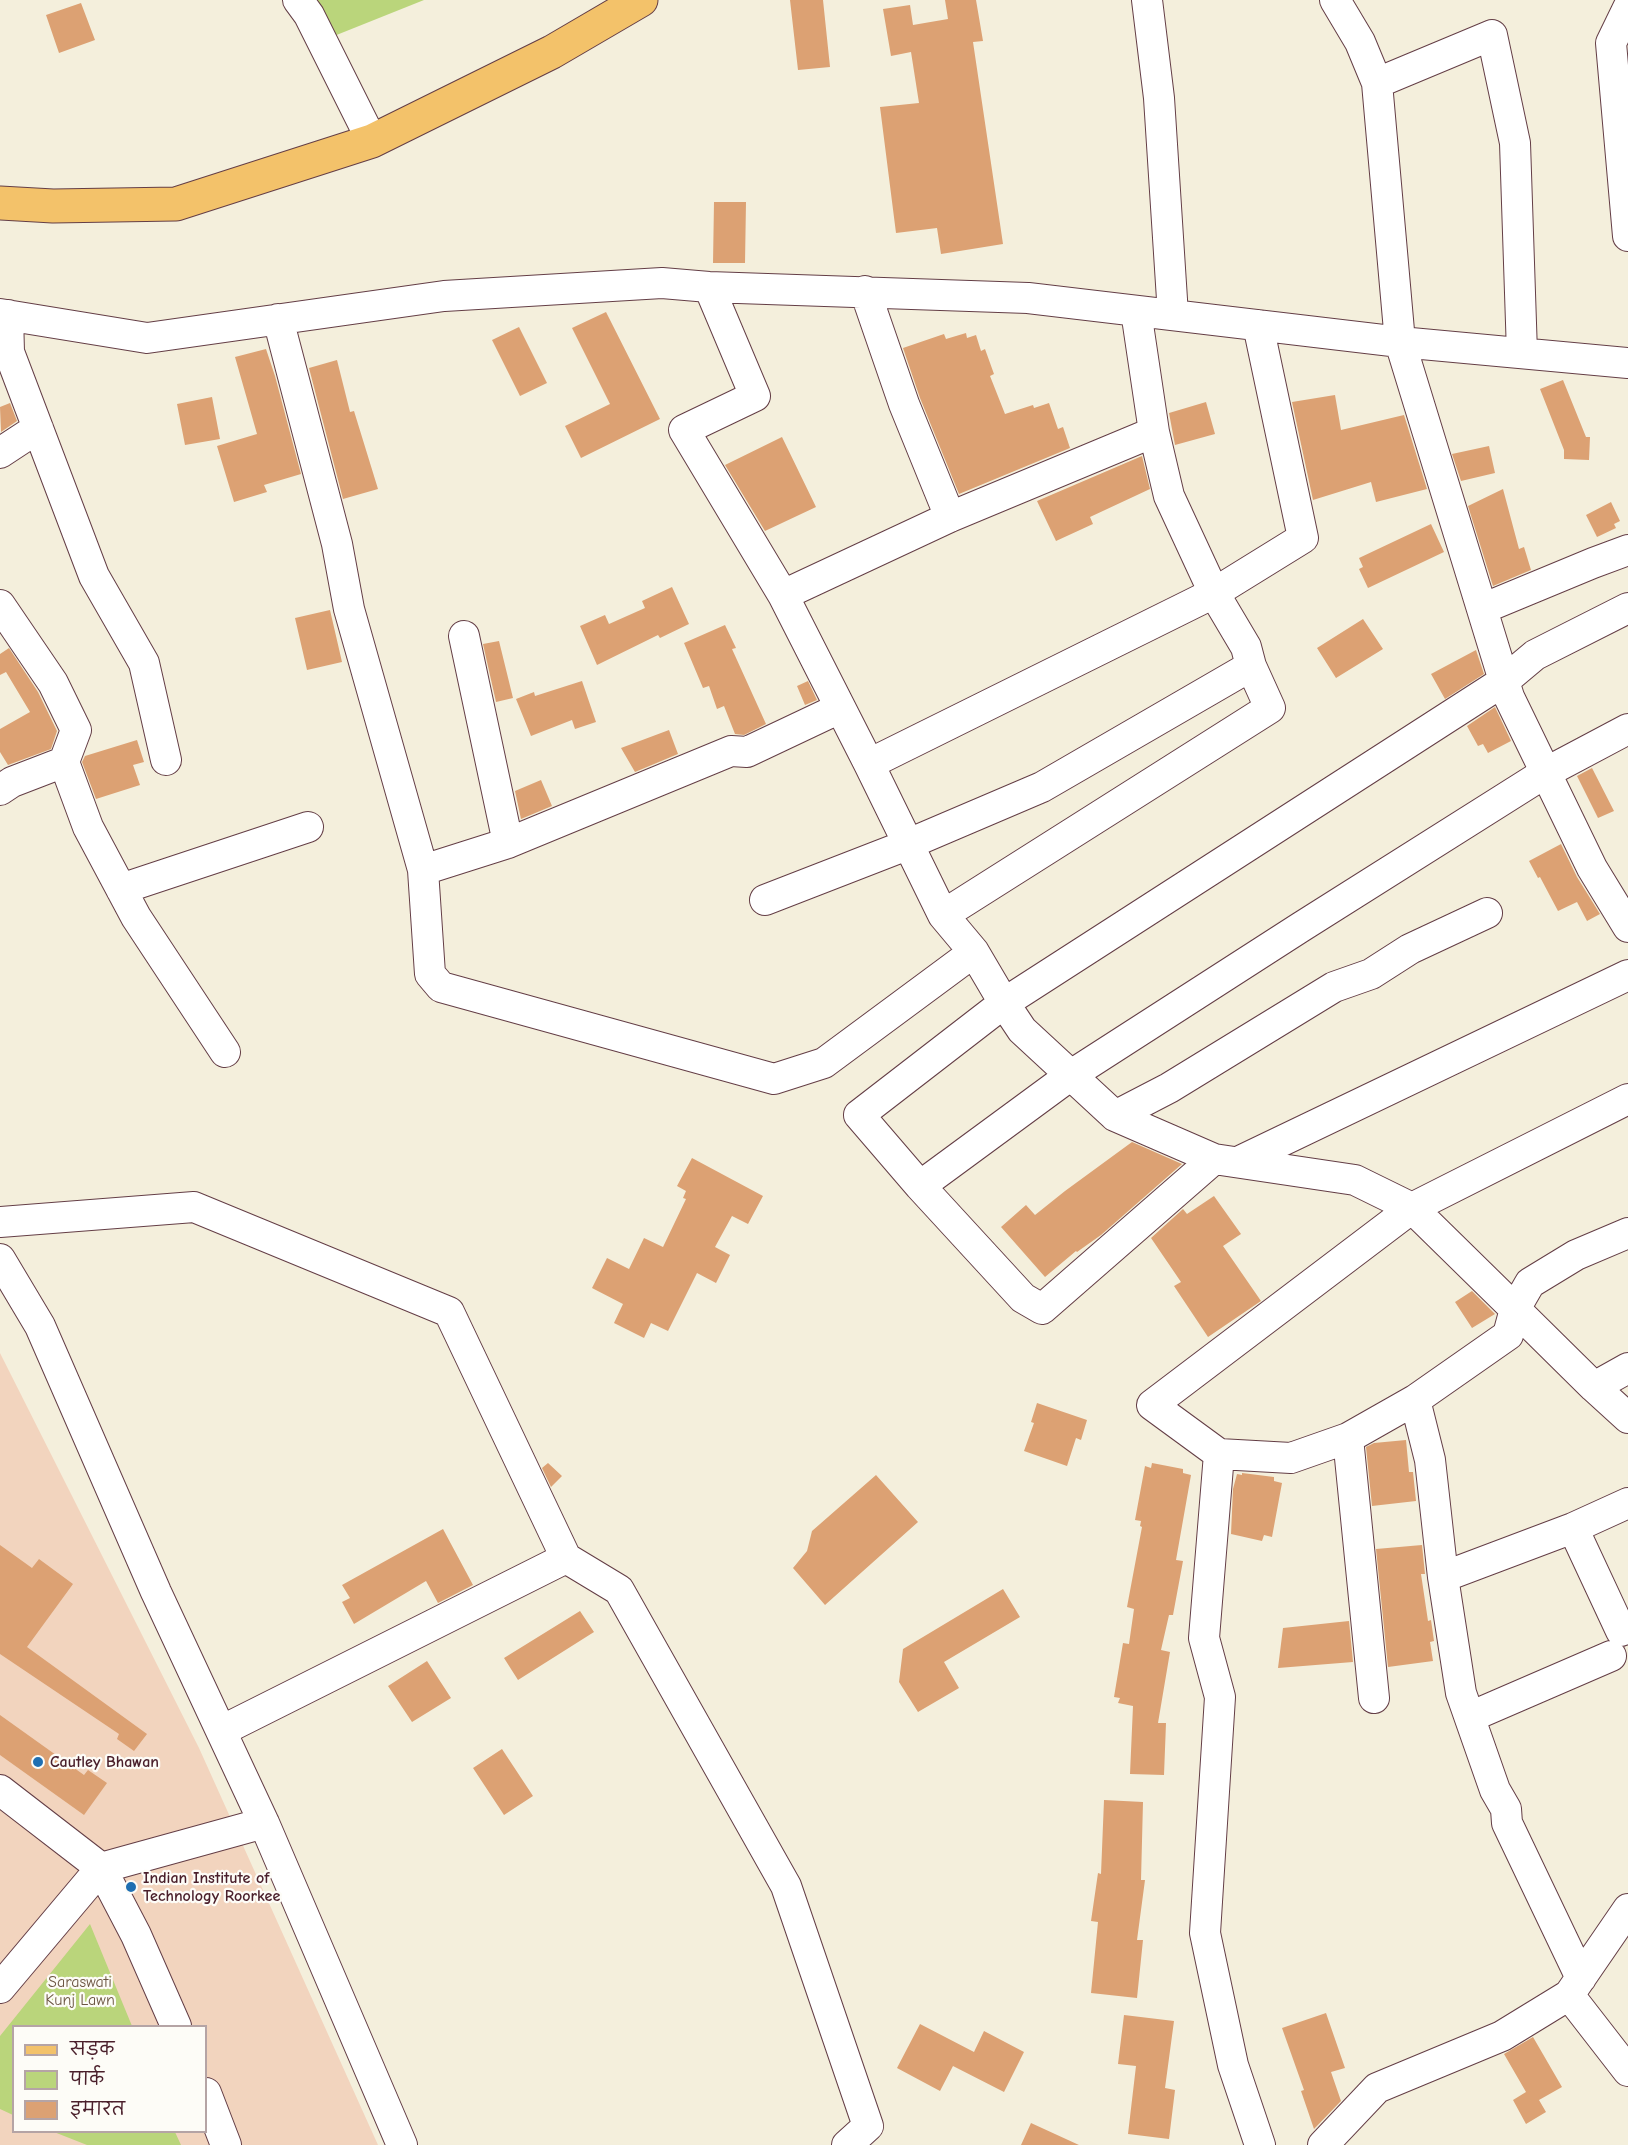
<!DOCTYPE html>
<meta charset="utf-8">
<style>
body{margin:0}
#map{position:relative;width:1628px;height:2145px;overflow:hidden;background:#f4efdc;font-family:"Comic Neue","Playpen Sans Deva",sans-serif}
canvas{display:block}
.legend{position:absolute;left:12px;top:2025px;width:195px;height:108px;box-sizing:border-box;background:#fdfcf7;border:2px solid #b5a4a5;margin:0;padding:8px 10px;list-style:none;font-size:18px;color:#4a1f2b}
.legend li{display:flex;align-items:center;gap:12px;height:30px}
.legend b{width:30px;border:2px solid #b5a4a5}
</style>
<div id="map">
<canvas width="1628" height="2145"></canvas>
<ul class="legend">
<li><b style="height:8px;background:#f3c26a"></b>सड़क</li>
<li><b style="height:16px;background:#bad57b"></b>पार्क</li>
<li><b style="height:16px;background:#dca173"></b>इमारत</li>
</ul>
</div>
<script>
const context = document.querySelector('canvas').getContext('2d');
context.lineJoin = 'round';
function fillPath(path, color) { context.fillStyle = color; context.fill(path, 'evenodd'); }
const toPath = rows => new Path2D(rows.map(r => 'M' + r).join(''));
function trace(path, color, width, dash) { context.strokeStyle = color; context.lineWidth = width; context.lineCap = dash ? 'butt' : 'round'; context.setLineDash(dash || []); context.stroke(path); }
function write(font, color, halo, rows, align = 'center') {
  context.font = font + ' "Comic Neue",sans-serif'; context.lineWidth = 4.5; context.setLineDash([]); context.textBaseline = 'middle'; context.strokeStyle = halo; context.fillStyle = color; for (const [text, x, y, turn = 0] of rows) {
    context.save(); context.translate(x, y); context.rotate((+turn || 0) * Math.PI / 180); context.textAlign = isNaN(turn) ? turn : align; if (halo) context.strokeText(text, 0, 0); context.fillText(text, 0, 0); context.restore();
  }
}
fillPath(toPath([
 [0,1353,199,1748,378,2145,0,2145],
 [14,2026,206,2026,206,2132,14,2132]
]), '#f2d4be');
fillPath(toPath([
 [292,0,424,0,324,40],
 [90,1924,132,2026,14,2026,13,2115,0,2109,0,2036],
 [54,2132,175,2132,181,2145,87,2145]
]), '#bad57b');
fillPath(toPath([
 [790,0,823,0,830,67,798,70],
 [945,0,976,0,983,41,973,42,1003,244,941,254,937,228,896,233,880,107,919,103,911,52,891,56,883,9,910,5,913,25,948,19],
 [81,3,95,40,59,53,46,15],
 [714,202,746,202,745,263,713,263],
 [606,312,660,419,581,458,565,426,610,404,572,328],
 [519,327,547,383,520,396,492,340],
 [966,333,967,338,976,335,981,351,985,349,994,374,990,376,1005,414,1033,405,1034,408,1049,403,1058,429,1063,427,1070,448,959,494,920,398,903,348,944,334,946,339],
 [266,349,275,376,301,474,264,485,267,492,234,502,217,446,257,434,235,357],
 [337,360,350,412,354,411,378,489,343,499,309,368],
 [1563,380,1586,437,1590,437,1589,460,1564,459,1564,450,1540,389],
 [1335,395,1341,430,1404,415,1427,489,1376,502,1371,482,1313,500,1292,402],
 [212,397,220,439,185,445,177,404],
 [1206,402,1215,434,1175,445,1169,413],
 [10,403,17,421,1,432,0,407],
 [782,437,816,507,765,531,725,465],
 [1489,446,1495,473,1461,481,1452,454],
 [1142,456,1150,489,1090,517,1093,524,1056,541,1037,501],
 [1503,489,1519,549,1524,547,1531,570,1493,586,1468,506],
 [1611,502,1620,521,1614,524,1616,528,1597,537,1586,515],
 [1431,524,1444,552,1368,588,1359,569,1363,567,1359,558],
 [672,587,689,624,660,638,658,635,597,665,580,626,605,615,609,624,645,608,642,601],
 [330,610,342,662,307,670,295,618],
 [1363,619,1383,649,1336,678,1317,648],
 [725,625,736,648,732,649,766,724,744,735,735,734,724,706,717,709,709,686,703,688,684,643],
 [499,641,513,698,496,702,483,644],
 [9,648,38,692,57,731,51,749,8,765,0,752,0,729,30,712,6,672,0,675,0,654],
 [1476,650,1484,674,1445,699,1431,674],
 [582,681,596,722,575,729,572,720,531,736,516,699,534,692,535,696],
 [808,681,817,700,805,705,797,686],
 [1495,707,1511,741,1488,753,1483,744,1478,746,1467,726],
 [669,730,678,754,635,772,621,748],
 [137,740,144,762,133,765,140,785,96,799,82,762,85,756],
 [1592,768,1614,811,1598,818,1577,776],
 [541,780,552,806,521,819,515,791],
 [1561,844,1577,877,1600,914,1587,921,1577,902,1558,911,1540,877,1538,878,1529,861],
 [1132,1142,1182,1164,1101,1235,1077,1252,1076,1251,1045,1277,1001,1227,1026,1205,1035,1215,1065,1191],
 [692,1158,763,1196,748,1224,732,1216,715,1247,730,1255,716,1283,697,1273,668,1331,651,1323,644,1338,614,1323,623,1304,592,1288,607,1258,629,1269,644,1238,663,1247,686,1199,683,1198,686,1191,677,1186],
 [1214,1196,1241,1234,1223,1246,1261,1301,1208,1337,1174,1286,1181,1282,1151,1238,1183,1209,1187,1214],
 [1472,1291,1495,1314,1472,1328,1455,1302],
 [1037,1403,1087,1420,1081,1440,1076,1438,1067,1466,1024,1451,1034,1423,1031,1422],
 [1406,1440,1409,1472,1413,1472,1416,1501,1372,1506,1366,1447,1374,1443],
 [548,1463,562,1476,551,1487,542,1468],
 [1152,1463,1183,1469,1183,1473,1191,1475,1176,1560,1183,1561,1173,1615,1169,1615,1161,1650,1170,1652,1158,1723,1166,1723,1164,1775,1130,1774,1133,1706,1118,1703,1120,1698,1114,1697,1123,1643,1129,1644,1134,1609,1127,1607,1142,1527,1140,1526,1141,1521,1135,1520,1145,1466,1151,1468],
 [1242,1473,1274,1477,1274,1481,1282,1483,1272,1537,1264,1535,1262,1541,1231,1534,1233,1489,1237,1474,1242,1475],
 [876,1475,918,1522,825,1605,793,1568,807,1551,812,1531],
 [443,1529,473,1585,438,1603,426,1581,354,1624,342,1602,350,1598,342,1585],
 [0,1545,32,1568,39,1559,73,1584,27,1647,147,1734,134,1751,117,1739,119,1734,0,1654],
 [1422,1545,1425,1574,1421,1574,1428,1621,1431,1620,1434,1641,1430,1642,1433,1661,1388,1667,1376,1549],
 [1003,1589,1020,1617,944,1662,959,1688,918,1712,899,1682,903,1649],
 [580,1611,594,1632,518,1680,504,1658],
 [1349,1621,1353,1662,1278,1668,1283,1628],
 [427,1661,451,1698,412,1722,388,1686],
 [0,1715,84,1775,88,1770,107,1783,84,1815,0,1755],
 [502,1749,533,1796,504,1815,473,1768],
 [1104,1800,1143,1802,1141,1880,1145,1880,1137,1940,1143,1940,1137,1998,1091,1993,1098,1922,1091,1921,1098,1873,1101,1874],
 [1326,2013,1345,2068,1331,2072,1341,2101,1314,2129,1301,2091,1304,2090,1282,2028],
 [1124,2015,1174,2021,1165,2088,1175,2090,1169,2139,1128,2134,1136,2066,1118,2064],
 [920,2024,974,2052,984,2031,1024,2052,1004,2092,953,2066,940,2091,897,2068],
 [1533,2037,1562,2087,1539,2100,1546,2112,1526,2124,1513,2100,1526,2092,1504,2054],
 [1031,2123,1079,2145,1021,2145]
]), '#dca173');
const minor = toPath([
 [298,0,309,15,372,141],
 [1147,0,1159,98,1173,315],
 [1335,0,1360,42,1377,83,1400,342,1509,697,1592,868,1628,927],
 [1628,8,1611,43,1628,236],
 [1377,83,1492,35,1515,143,1522,353],
 [709,287,755,396,684,430,783,595,869,764,943,915,974,952,1004,1003,1022,1030,1115,1116,1214,1159,1355,1180,1412,1208,1628,1099],
 [865,291,904,404,950,517],
 [0,314,147,338,444,296,662,283,709,287,1028,298,1400,342,1628,363],
 [8,315,9,352,94,576,144,663,166,760],
 [278,319,337,544,349,609,423,870,430,974,441,987,774,1079,824,1063,974,952],
 [0,453,38,428],
 [783,595,950,517,1154,432,1136,311],
 [0,605,53,683,76,730,64,762,88,827,136,917,225,1052],
 [1482,609,1593,563,1628,550],
 [464,636,508,843],
 [869,764,1214,593,1303,538,1258,325],
 [0,790,12,782,64,762],
 [423,870,508,843,731,751,747,752,840,708],
 [121,889,308,827],
 [765,900,899,848,1042,787,1251,666],
 [943,915,1270,708,1251,666,1246,647,1214,593,1169,496,1154,432],
 [1115,1116,1169,1088,1334,987,1371,974,1410,949,1487,913],
 [1214,1159,1042,1309,1023,1298,920,1186,859,1115,1004,1003,1504,681,1535,655,1628,608],
 [1238,1162,1628,975],
 [920,1186,1071,1075,1301,927,1545,773,1628,729],
 [0,1222,194,1207,449,1312,566,1558],
 [1628,1233,1576,1255,1530,1283,1515,1309,1508,1335,1415,1400,1348,1438,1291,1458,1219,1454,1152,1405,1412,1208,1515,1309,1594,1387,1628,1418],
 [0,1259,40,1326,156,1592,264,1823,402,2145],
 [1594,1387,1628,1368],
 [1415,1400,1430,1460,1443,1577,1461,1693,1495,1790,1506,1809,1507,1823,1581,1978],
 [1348,1438,1374,1698],
 [1219,1454,1204,1638,1220,1697,1205,1933,1233,2065,1260,2145],
 [1573,1528,1621,1631,1628,1626],
 [1443,1577,1573,1528,1628,1503],
 [1470,1717,1611,1656],
 [221,1731,566,1558,619,1590,786,1886,868,2126,847,2145],
 [0,1790,101,1868,264,1823],
 [0,1988,101,1868,136,1935,176,2026],
 [1569,1995,1628,2071],
 [206,2093,226,2145],
 [1323,2145,1377,2088,1502,2036,1569,1995,1628,1909]
]);
const major = toPath([
 [0,203,53,206,176,204,372,141,552,52,641,0]
]);
trace(minor, '#643e46', 32);
trace(major, '#643e46', 35);
trace(minor, '#fff', 30);
trace(major, '#f3c26a', 33);
for (const [x, y, r, color] of [
 [38,1762,6,"#1f6fb2"],
 [131,1887,6,"#1f6fb2"]
]) { const dot = new Path2D(); dot.arc(x, y, r, 0, 2 * Math.PI); context.fillStyle = color; context.fill(dot); trace(dot, '#fdfcf7', 2); }
write('bold 16px', '#4a1f2b', '#fdfcf7', [
 ["Cautley Bhawan",50,1762],
 ["Indian Institute of",143,1878],
 ["Technology Roorkee",143,1896]
], 'left');
write('16px', '#6c5643', '#fdfcf7', [
 ["Saraswati",80,1982],
 ["Kunj Lawn",80,2000]
]);
</script>
